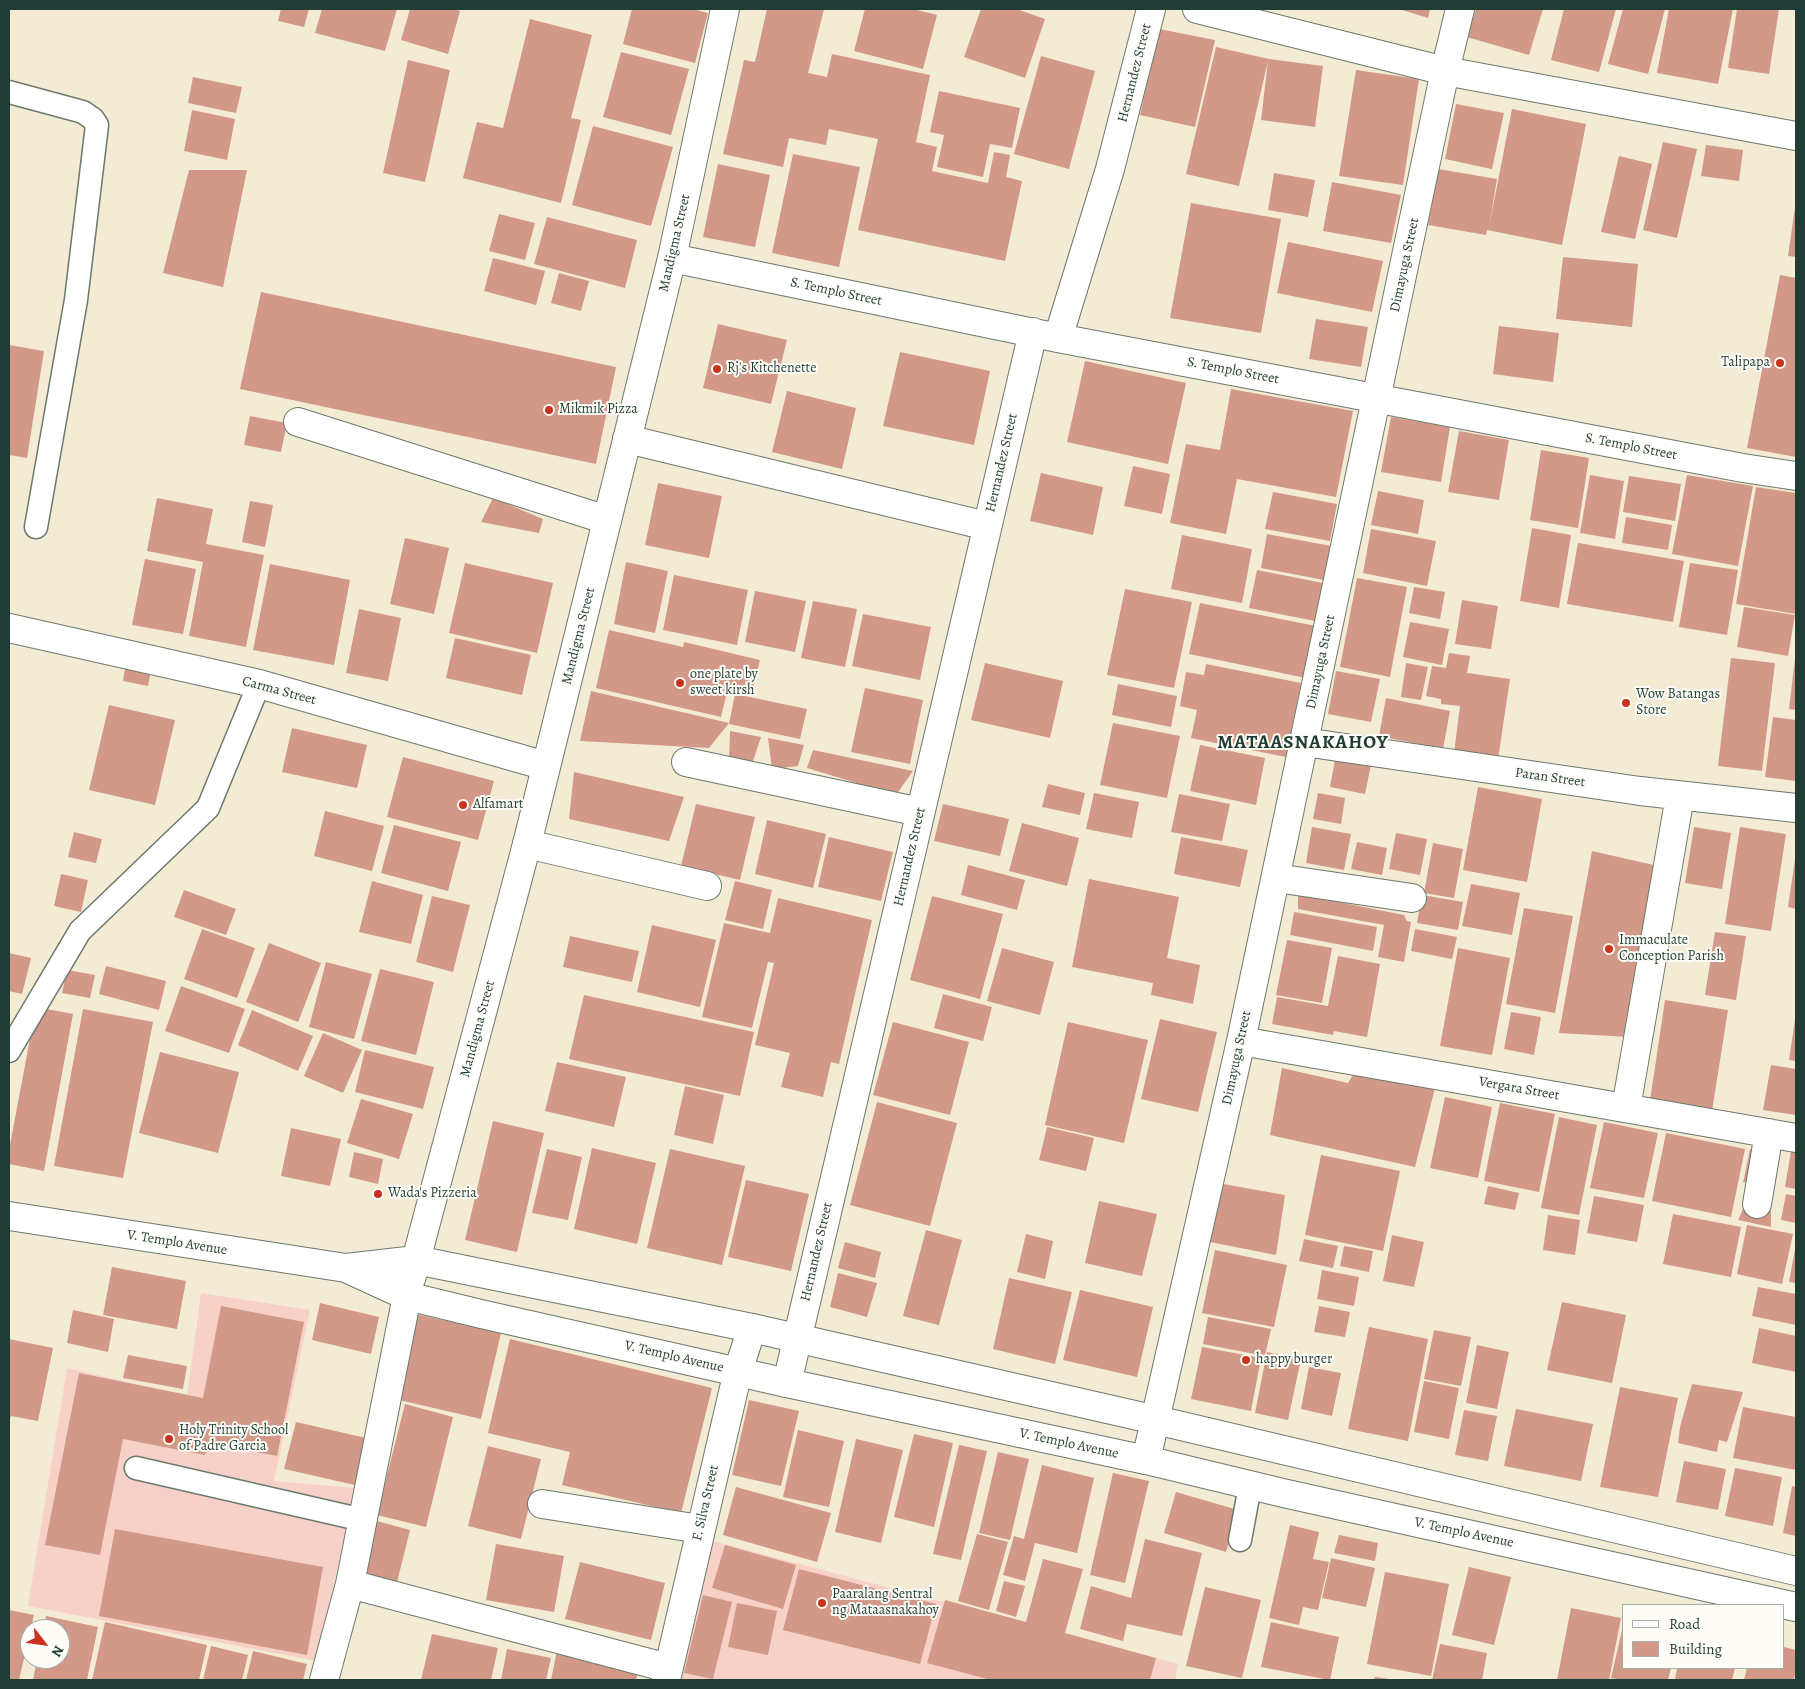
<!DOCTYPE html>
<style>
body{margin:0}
#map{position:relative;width:1805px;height:1689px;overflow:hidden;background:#f4ebd5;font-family:Alegreya,serif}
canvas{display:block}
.frame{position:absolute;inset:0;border:10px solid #1f3d34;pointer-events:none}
.legend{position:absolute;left:1622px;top:1604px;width:162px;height:65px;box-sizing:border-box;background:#fdfcf7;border:1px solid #a4b0a9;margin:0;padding:6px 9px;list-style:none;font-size:15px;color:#1f3d34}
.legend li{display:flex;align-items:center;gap:10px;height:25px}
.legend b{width:25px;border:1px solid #a4b0a9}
.north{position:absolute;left:20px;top:1619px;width:50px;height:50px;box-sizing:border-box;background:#fdfcf7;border:1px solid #a4b0a9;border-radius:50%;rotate:120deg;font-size:14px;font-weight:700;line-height:20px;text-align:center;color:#1f3d34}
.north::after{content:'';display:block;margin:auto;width:18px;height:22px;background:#c8321e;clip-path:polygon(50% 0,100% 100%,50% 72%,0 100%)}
</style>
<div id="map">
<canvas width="1805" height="1689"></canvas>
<div class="frame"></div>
<ul class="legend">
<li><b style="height:6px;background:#fff"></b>Road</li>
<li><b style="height:14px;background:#d29988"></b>Building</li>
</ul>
<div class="north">N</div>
</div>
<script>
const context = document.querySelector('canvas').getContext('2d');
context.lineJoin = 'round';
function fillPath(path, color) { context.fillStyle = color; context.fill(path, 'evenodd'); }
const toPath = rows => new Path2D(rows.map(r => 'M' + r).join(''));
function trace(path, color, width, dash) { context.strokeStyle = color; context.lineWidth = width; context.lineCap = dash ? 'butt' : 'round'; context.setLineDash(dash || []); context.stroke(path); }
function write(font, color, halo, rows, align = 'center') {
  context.font = font + ' Alegreya,serif'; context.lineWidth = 4; context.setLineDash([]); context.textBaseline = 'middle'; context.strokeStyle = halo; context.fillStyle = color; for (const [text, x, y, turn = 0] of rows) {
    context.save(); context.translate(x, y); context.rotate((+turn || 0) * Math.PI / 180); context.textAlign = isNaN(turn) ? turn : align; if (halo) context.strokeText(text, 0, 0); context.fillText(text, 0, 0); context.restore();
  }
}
fillPath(toPath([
 [201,1293,310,1310,274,1481,355,1488,317,1661,28,1606,67,1368,187,1396],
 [713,1541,1178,1664,1175,1680,680,1680]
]), '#f7d1c8');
fillPath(toPath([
 [281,9,309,9,304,27,278,21],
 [322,9,397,9,385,51,315,33],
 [410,9,453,9,460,11,448,54,401,40],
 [632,9,692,9,708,13,695,63,623,44],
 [767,9,824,9,808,73,827,77,832,54,930,75,916,142,937,147,932,171,988,183,994,152,1010,155,1006,177,1022,181,1005,261,858,230,878,139,829,129,826,145,789,138,783,167,723,154,744,60,755,62],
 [865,9,913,9,937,15,923,69,854,51],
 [981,9,1017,9,1045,19,1025,78,964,57],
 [1399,9,1430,9,1428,18],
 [1476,9,1543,9,1529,55,1467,37],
 [1564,9,1616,9,1599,72,1551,60],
 [1623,9,1665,9,1648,74,1608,64],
 [1669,9,1733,9,1718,84,1657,73],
 [1737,9,1779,9,1769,74,1728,68],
 [530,19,592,35,571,118,581,120,561,203,463,178,477,122,503,128],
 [1159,29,1215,40,1195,127,1140,115],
 [1216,47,1269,59,1323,66,1315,127,1261,120,1268,61,1239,186,1186,174],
 [621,52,689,69,671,135,603,117],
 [1041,56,1095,71,1069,169,1014,154],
 [408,60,450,70,425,182,383,173],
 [1356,70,1419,79,1403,185,1339,176],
 [193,77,242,87,236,113,188,103],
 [939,91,1020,108,1012,148,990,144,983,177,937,167,944,135,930,132],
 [1456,104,1504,113,1492,169,1445,159],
 [1512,109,1586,124,1562,245,1487,230,1486,235,1428,225,1438,169,1497,179,1489,227],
 [192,110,235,119,227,160,184,151],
 [593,126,673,147,651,226,572,205],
 [1663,142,1697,149,1677,238,1643,230],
 [1706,145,1743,150,1739,181,1701,176],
 [793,154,860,167,839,267,772,253],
 [1619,156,1652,164,1635,239,1601,232],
 [718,164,770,175,755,247,703,237],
 [189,170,247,170,223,287,163,273],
 [1274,173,1315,180,1308,217,1268,210],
 [1332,182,1401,195,1391,243,1323,231],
 [1191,203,1281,219,1261,333,1170,318],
 [1795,207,1796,208,1796,257,1788,256],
 [499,214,535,223,525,260,489,251],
 [547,217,637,240,625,288,534,264],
 [1288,242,1383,261,1372,312,1277,293],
 [1563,257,1638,264,1632,327,1556,319],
 [493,258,545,271,536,305,484,291],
 [559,273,589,281,581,311,551,303],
 [1780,275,1796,278,1796,457,1747,448],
 [261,292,616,367,596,464,240,389],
 [1316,319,1368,327,1361,367,1309,359],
 [718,324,787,340,771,404,703,388],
 [1499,326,1559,333,1553,382,1493,374],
 [9,345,44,351,27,458,9,455],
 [900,352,990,371,974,445,883,426],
 [1085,361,1186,383,1168,464,1067,442],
 [1231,389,1353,411,1336,497,1237,479,1226,534,1170,523,1186,444,1220,450],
 [787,391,856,408,842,469,772,452],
 [250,416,287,423,281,452,244,445],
 [1391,417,1450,427,1441,482,1381,472],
 [1459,431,1509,440,1499,500,1448,492],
 [1541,450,1589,458,1578,528,1530,520],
 [1133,466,1170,474,1162,514,1124,506],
 [1041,473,1103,487,1093,535,1030,521],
 [1590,475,1624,481,1615,539,1580,533],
 [1687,475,1753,486,1738,566,1672,554],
 [1629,476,1681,484,1675,521,1623,512],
 [658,483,722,496,709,558,645,545],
 [1756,487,1796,493,1796,614,1736,604],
 [1378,491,1424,500,1418,534,1371,525],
 [1273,492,1337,504,1330,541,1265,529],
 [157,498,213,509,206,544,264,555,246,647,189,636,203,562,147,551],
 [493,498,543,519,539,533,481,522],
 [250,501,273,505,265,547,242,542],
 [1626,517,1672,525,1668,550,1622,543],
 [1532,528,1571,535,1559,608,1520,601],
 [1371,529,1436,541,1427,586,1363,573],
 [1267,534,1331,546,1324,580,1261,568],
 [1182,535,1252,549,1242,603,1171,589],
 [405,538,449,548,434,614,390,604],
 [1578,543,1684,561,1673,622,1567,604],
 [145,559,196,569,183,634,132,625],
 [626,562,668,571,655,633,614,624],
 [465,563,553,583,537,653,449,633],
 [1690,563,1738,570,1727,635,1679,627],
 [270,564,350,580,334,665,253,650],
 [1257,570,1323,583,1315,621,1249,608],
 [674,575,748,590,737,645,663,630],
 [1357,578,1407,587,1390,677,1340,667],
 [1414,587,1445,592,1440,619,1409,613],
 [1125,589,1192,602,1174,688,1107,675],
 [755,591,806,601,795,652,745,642],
 [1462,600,1498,606,1491,649,1455,644],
 [813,601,857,609,845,667,801,658],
 [1200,603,1316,626,1306,678,1189,654],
 [1744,607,1795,615,1788,656,1737,647],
 [359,609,401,618,388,681,346,673],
 [863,614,931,627,920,680,852,666],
 [1410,622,1449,629,1442,665,1403,657],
 [609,630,683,647,684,642,760,660,752,693,728,688,721,717,596,688],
 [455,638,531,655,522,695,446,678],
 [1449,653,1470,656,1467,673,1510,679,1498,759,1454,753,1460,706,1441,704,1441,699,1426,696,1432,666,1446,668],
 [1731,658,1775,663,1762,771,1718,766],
 [1795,658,1796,658,1796,710,1789,709],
 [126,661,152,666,148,686,123,681],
 [985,663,1063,681,1050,738,971,720],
 [1406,663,1428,667,1421,700,1401,697],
 [1206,664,1301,683,1286,757,1191,738,1197,710,1180,706,1186,672,1204,675],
 [1336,671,1380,679,1371,722,1328,714],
 [1118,684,1177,696,1171,727,1112,715],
 [865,688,923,700,910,764,851,752],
 [591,691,729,723,709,748,580,741],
 [735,694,807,709,800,739,729,724],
 [1386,698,1450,711,1443,749,1379,736],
 [109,705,175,720,155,805,89,790],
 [1773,717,1796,720,1796,781,1765,777],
 [1113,723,1180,736,1167,798,1100,785],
 [292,728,367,745,357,788,282,772],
 [730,731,761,737,753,761,729,760],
 [768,738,804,745,798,766,772,769],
 [1200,745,1265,758,1256,805,1190,791],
 [1337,749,1373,755,1365,794,1330,787],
 [813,750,913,771,896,795,807,768],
 [403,757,494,781,478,840,387,817],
 [574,772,684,797,669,841,569,819],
 [1048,784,1085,793,1080,815,1042,807],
 [1478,787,1542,799,1527,882,1463,870],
 [1094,793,1139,802,1132,838,1086,829],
 [1318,793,1345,798,1341,824,1313,819],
 [1179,794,1230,804,1222,841,1171,832],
 [696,804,755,817,740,880,681,866],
 [943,804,1009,819,1000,856,934,841],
 [325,811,384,826,372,871,314,856],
 [767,820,826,834,813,888,755,874],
 [1022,823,1079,838,1067,886,1009,871],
 [394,825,461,842,448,891,381,873],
 [1312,827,1351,834,1344,870,1306,863],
 [1694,827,1731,833,1722,889,1685,883],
 [1740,827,1786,834,1771,931,1725,924],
 [74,832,102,839,96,863,68,857],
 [1396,833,1427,839,1420,875,1389,869],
 [829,837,893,852,881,901,818,887],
 [1181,837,1248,850,1240,887,1174,874],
 [1357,842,1387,848,1382,875,1351,869],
 [1433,843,1463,849,1454,898,1424,893],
 [1592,851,1658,866,1629,1037,1559,1033],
 [1795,859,1796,859,1796,909,1788,907],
 [968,865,1025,880,1017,910,961,895],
 [61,874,88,880,81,912,54,906],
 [1089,879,1179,897,1167,958,1200,965,1193,1004,1151,995,1153,983,1072,967],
 [372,881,423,895,411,944,359,932],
 [735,881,772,890,763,929,725,920],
 [1471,884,1520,893,1512,935,1462,926],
 [184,890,236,909,226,935,174,917],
 [1298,894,1404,915,1407,921,1411,922,1404,962,1378,957,1384,925,1298,909],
 [1422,895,1463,902,1458,930,1417,923],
 [432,896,470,905,453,972,416,962],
 [932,896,1003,914,980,999,910,980],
 [778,898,872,920,839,1064,831,1062,823,1097,781,1087,790,1053,755,1045,774,963,768,962,752,1028,702,1017,724,923,770,933],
 [1524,908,1573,916,1555,1013,1506,1004],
 [1294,912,1377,927,1373,951,1290,935],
 [652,925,716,940,700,1007,637,992],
 [202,929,255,948,237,998,184,979],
 [1415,929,1457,937,1452,959,1411,951],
 [1715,932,1746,936,1736,1000,1705,995],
 [570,936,639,951,632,982,563,967],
 [1287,940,1332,948,1322,1003,1276,995],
 [269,943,321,963,298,1022,246,1002],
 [1002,948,1054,962,1040,1015,987,1001],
 [1458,948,1510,958,1492,1055,1440,1046],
 [9,953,31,958,22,994,9,991],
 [1338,956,1380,964,1367,1037,1334,1031,1333,1035,1272,1024,1277,997,1328,1006],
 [326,962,372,974,354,1039,309,1027],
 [106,966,166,981,159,1010,99,994],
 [380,969,434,982,416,1055,361,1041],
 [67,970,95,975,90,998,62,993],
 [181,986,245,1009,229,1053,165,1031],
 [943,994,992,1007,983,1041,934,1028],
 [584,995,754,1032,740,1096,569,1059],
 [1665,1000,1728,1010,1711,1117,1649,1107],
 [36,1007,73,1014,44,1171,9,1164,9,1150],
 [83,1009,153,1022,123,1178,54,1166],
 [252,1010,313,1036,298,1071,238,1045],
 [1511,1012,1541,1017,1534,1055,1504,1049],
 [1160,1019,1217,1032,1198,1112,1141,1099],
 [1795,1019,1796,1019,1796,1061,1789,1060],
 [893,1022,969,1042,950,1115,873,1095],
 [1068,1022,1148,1040,1124,1143,1045,1125],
 [323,1033,362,1050,343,1093,304,1076],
 [365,1050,434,1067,423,1109,355,1092],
 [160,1052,239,1072,218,1153,139,1133],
 [557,1062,626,1077,614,1127,545,1111],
 [1771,1065,1796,1069,1796,1115,1763,1110],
 [1282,1068,1348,1083,1354,1073,1436,1084,1415,1167,1270,1135],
 [685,1086,724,1095,713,1144,674,1135],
 [1445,1097,1492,1107,1478,1178,1430,1168],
 [361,1099,413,1114,399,1159,347,1143],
 [877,1102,957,1123,930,1226,850,1205],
 [1500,1103,1555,1114,1539,1192,1484,1181],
 [1559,1117,1597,1125,1579,1215,1541,1208],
 [493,1121,544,1133,517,1252,465,1240],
 [1604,1122,1658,1133,1644,1198,1590,1188],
 [1047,1127,1094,1138,1086,1171,1039,1160],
 [291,1128,341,1139,330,1186,281,1176],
 [1666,1133,1745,1149,1731,1217,1652,1201],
 [592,1148,656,1163,637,1244,574,1229],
 [547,1149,582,1157,568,1220,532,1213],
 [670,1149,745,1166,722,1265,647,1248],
 [1750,1149,1759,1155,1751,1179,1743,1183],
 [1791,1151,1796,1152,1796,1189,1785,1187],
 [354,1152,383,1159,378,1184,349,1177],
 [1321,1155,1400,1171,1383,1251,1305,1235],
 [746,1180,809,1194,791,1271,728,1257],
 [1223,1184,1285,1195,1276,1255,1210,1242],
 [1488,1186,1519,1193,1515,1210,1484,1204],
 [1786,1194,1796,1196,1796,1223,1781,1220],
 [1594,1196,1644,1205,1637,1242,1587,1233],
 [1099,1201,1157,1214,1142,1276,1085,1263],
 [1744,1207,1771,1210,1771,1227,1738,1220],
 [1673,1214,1741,1227,1731,1277,1663,1264],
 [1548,1215,1580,1220,1575,1255,1543,1250],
 [1747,1225,1793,1234,1782,1284,1737,1274],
 [926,1230,962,1240,939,1325,903,1316],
 [1026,1234,1053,1241,1045,1279,1017,1272],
 [1392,1235,1424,1242,1414,1287,1383,1281],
 [1304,1239,1338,1246,1333,1268,1299,1261],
 [845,1242,881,1252,875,1278,838,1268],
 [1344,1246,1373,1251,1369,1272,1340,1266],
 [1795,1249,1796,1249,1796,1283,1789,1282],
 [1215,1250,1287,1265,1274,1327,1202,1313],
 [112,1267,186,1281,177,1329,103,1315],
 [1322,1270,1359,1277,1354,1306,1317,1299],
 [838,1273,877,1283,867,1317,830,1307],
 [1009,1278,1072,1292,1055,1364,993,1349],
 [1758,1287,1796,1294,1796,1325,1752,1316],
 [1080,1290,1153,1307,1137,1377,1063,1360],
 [1562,1302,1626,1315,1612,1383,1547,1370],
 [320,1303,379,1317,371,1354,312,1340],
 [221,1306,304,1322,277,1456,207,1443,205,1455,123,1439,100,1555,45,1545,79,1373,203,1398],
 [1319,1306,1350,1312,1345,1337,1314,1332],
 [73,1310,114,1319,108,1352,67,1343],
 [415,1314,501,1333,481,1419,395,1399],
 [1208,1317,1271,1329,1265,1356,1203,1344],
 [1369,1327,1428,1339,1408,1441,1348,1429],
 [1759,1328,1796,1336,1796,1372,1752,1363],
 [1434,1330,1471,1337,1461,1386,1424,1379],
 [9,1339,53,1348,38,1421,11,1416,9,1422],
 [510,1339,712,1388,681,1513,562,1485,570,1452,488,1433],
 [1477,1345,1509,1352,1497,1409,1466,1403],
 [1202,1347,1261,1358,1251,1411,1191,1399],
 [1267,1352,1301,1359,1288,1420,1255,1413],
 [128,1355,187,1366,183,1389,123,1378],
 [1309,1367,1341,1373,1332,1416,1301,1409],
 [1424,1381,1459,1388,1449,1439,1414,1432],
 [1692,1384,1743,1392,1727,1442,1719,1440,1717,1452,1678,1443,1680,1427],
 [1620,1387,1678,1398,1658,1497,1600,1487],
 [749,1400,799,1411,781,1486,732,1475],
 [405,1404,453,1417,426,1527,377,1515],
 [1743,1407,1796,1417,1796,1470,1733,1458],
 [1516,1409,1593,1424,1581,1481,1504,1466],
 [1464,1410,1497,1416,1488,1461,1455,1455],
 [296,1422,366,1438,355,1485,284,1469],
 [798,1430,844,1441,829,1507,783,1497],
 [914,1434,953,1443,934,1527,894,1517],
 [856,1439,903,1450,881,1543,835,1532],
 [959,1445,987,1451,961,1560,933,1554],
 [488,1446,541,1459,521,1539,468,1526],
 [998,1452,1029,1459,1010,1540,979,1533],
 [1684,1461,1726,1469,1718,1510,1676,1502],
 [1042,1465,1094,1478,1077,1553,1035,1543,1025,1581,1003,1575,1014,1536,1024,1539],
 [1735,1468,1782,1477,1773,1526,1725,1516],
 [1113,1473,1149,1481,1125,1583,1090,1575],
 [1792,1486,1796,1487,1796,1536,1783,1533],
 [736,1487,831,1513,817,1562,723,1535],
 [1176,1492,1238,1510,1226,1552,1164,1533],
 [373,1520,410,1530,395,1590,358,1581],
 [1290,1525,1319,1532,1313,1559,1329,1562,1318,1610,1303,1607,1299,1625,1269,1618],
 [115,1529,323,1567,307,1655,99,1616],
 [977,1534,1008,1542,989,1610,958,1601],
 [1339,1535,1378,1543,1375,1561,1334,1553],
 [1145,1539,1202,1553,1182,1636,1127,1624,1123,1641,1080,1629,1091,1586,1131,1598],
 [496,1544,564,1556,554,1612,486,1600],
 [725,1545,796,1565,783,1609,712,1588],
 [1331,1558,1375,1568,1366,1607,1322,1598],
 [1043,1559,1083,1569,1065,1633,1156,1658,1150,1680,991,1680,927,1663,945,1600,1026,1622],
 [580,1562,665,1583,651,1640,565,1619],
 [1469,1567,1511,1577,1494,1645,1452,1635],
 [799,1569,936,1604,920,1664,783,1630],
 [1385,1572,1449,1584,1431,1676,1367,1664],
 [1004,1581,1025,1586,1016,1617,996,1611],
 [1205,1587,1261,1600,1242,1678,1186,1666],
 [703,1595,732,1602,713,1679,684,1673],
 [737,1603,777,1611,768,1655,728,1647],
 [1571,1608,1621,1618,1609,1680,1557,1680],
 [9,1610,34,1615,19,1680,9,1680],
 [46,1616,98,1627,87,1680,33,1680,37,1659,60,1659,60,1629,43,1629],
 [105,1622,207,1645,199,1680,92,1680],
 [1271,1622,1339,1637,1330,1680,1261,1667],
 [1623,1626,1624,1668,1671,1668,1668,1680,1623,1680,1611,1678],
 [432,1634,498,1648,491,1680,421,1680],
 [1440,1644,1487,1653,1482,1680,1432,1680],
 [211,1646,248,1655,242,1680,203,1680],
 [1784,1647,1796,1650,1796,1668,1794,1680,1744,1680,1747,1668,1784,1668],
 [507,1649,551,1658,546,1680,501,1680],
 [253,1651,307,1664,303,1680,246,1680],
 [557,1651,639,1669,636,1680,551,1680],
 [1677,1668,1735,1668,1732,1680,1675,1680],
 [1375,1677,1389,1679,1389,1680,1374,1680]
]), '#d29988');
const service = toPath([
 [9,92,83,112,93,119,97,125,76,300,36,527],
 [9,1051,80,931,208,808,259,684],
 [136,1468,363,1520],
 [1240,1540,1250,1486]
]);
const minor = toPath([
 [672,258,1058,338,1743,468,1796,476],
 [1058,338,1110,169,1151,9],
 [298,422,607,520],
 [627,439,987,526],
 [9,628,259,684,546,766],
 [1304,742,1640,791,1796,808],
 [686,762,920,812],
 [527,844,707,886],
 [1276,878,1412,898],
 [1241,1041,1796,1138],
 [1626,1108,1680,796],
 [1757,1204,1769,1133],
 [787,1383,1033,332],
 [1146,1460,1241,1041,1445,71,1460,9],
 [542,1504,700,1529],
 [350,1584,668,1668],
 [324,1680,350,1584,407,1296]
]);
const tertiary = toPath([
 [666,1680,738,1371,752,1328]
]);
const secondary = toPath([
 [1197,9,1445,71,1796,136],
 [9,1216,346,1268,416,1260,752,1328,1156,1420,1796,1571],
 [346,1268,407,1296,481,1314,787,1383,1146,1460,1283,1493,1796,1607],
 [411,1279,527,844,672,258,725,9]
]);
trace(service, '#6a7a6c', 25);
trace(minor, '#6a7a6c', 30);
trace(tertiary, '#6a7a6c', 30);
trace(secondary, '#6a7a6c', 30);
trace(service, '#fff', 22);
trace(minor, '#fff', 28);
trace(tertiary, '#fff', 28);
trace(secondary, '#fff', 28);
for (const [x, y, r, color] of [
 [1780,363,5,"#c8321e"],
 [717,369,5,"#c8321e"],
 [549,410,5,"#c8321e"],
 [680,683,5,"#c8321e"],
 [1626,703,5,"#c8321e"],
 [463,805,5,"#c8321e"],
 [1609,949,5,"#c8321e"],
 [378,1194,5,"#c8321e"],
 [1246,1360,5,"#c8321e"],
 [169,1439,5,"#c8321e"],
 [822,1603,5,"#c8321e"]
]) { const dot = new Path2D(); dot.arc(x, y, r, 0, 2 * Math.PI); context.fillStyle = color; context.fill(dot); trace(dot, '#fdfcf7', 2); }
write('14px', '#1f3d34', '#fdfcf7', [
 ["Hernandez Street",1135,73,-76],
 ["Mandigma Street",675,243,-77],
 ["Dimayuga Street",1405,265,-78],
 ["S. Templo Street",836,292,12],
 ["S. Templo Street",1233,371,11],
 ["S. Templo Street",1631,447,11],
 ["Hernandez Street",1002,463,-77],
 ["Mandigma Street",579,636,-76],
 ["Dimayuga Street",1321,662,-78],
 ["Carma Street",279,691,15],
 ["Paran Street",1550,778,8],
 ["Hernandez Street",910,857,-77],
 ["Mandigma Street",478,1029,-75],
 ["Dimayuga Street",1237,1058,-78],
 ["Vergara Street",1519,1089,10],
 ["V. Templo Avenue",177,1243,9],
 ["Hernandez Street",817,1252,-77],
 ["V. Templo Avenue",674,1357,13],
 ["V. Templo Avenue",1069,1444,12],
 ["F. Silva Street",706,1503,-77],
 ["V. Templo Avenue",1464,1533,12]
]);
write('14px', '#1f3d34', '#fdfcf7', [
 ["Talipapa",1770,363,"right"],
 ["Rj's Kitchenette",727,369],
 ["Mikmik Pizza",559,410],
 ["one plate by",690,675],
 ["sweet kirsh",690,691],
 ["Wow Batangas",1636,695],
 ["Store",1636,711],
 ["Alfamart",473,805],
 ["Immaculate",1619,941],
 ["Conception Parish",1619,957],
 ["Wada's Pizzeria",388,1194],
 ["happy burger",1256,1360],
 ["Holy Trinity School",179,1431],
 ["of Padre Garcia",179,1447],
 ["Paaralang Sentral",832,1595],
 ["ng Mataasnakahoy",832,1611]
], 'left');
context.letterSpacing = '1px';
write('bold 19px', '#1f3d34', '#fdfcf7', [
 ["MATAASNAKAHOY",1303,743]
]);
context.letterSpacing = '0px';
</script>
